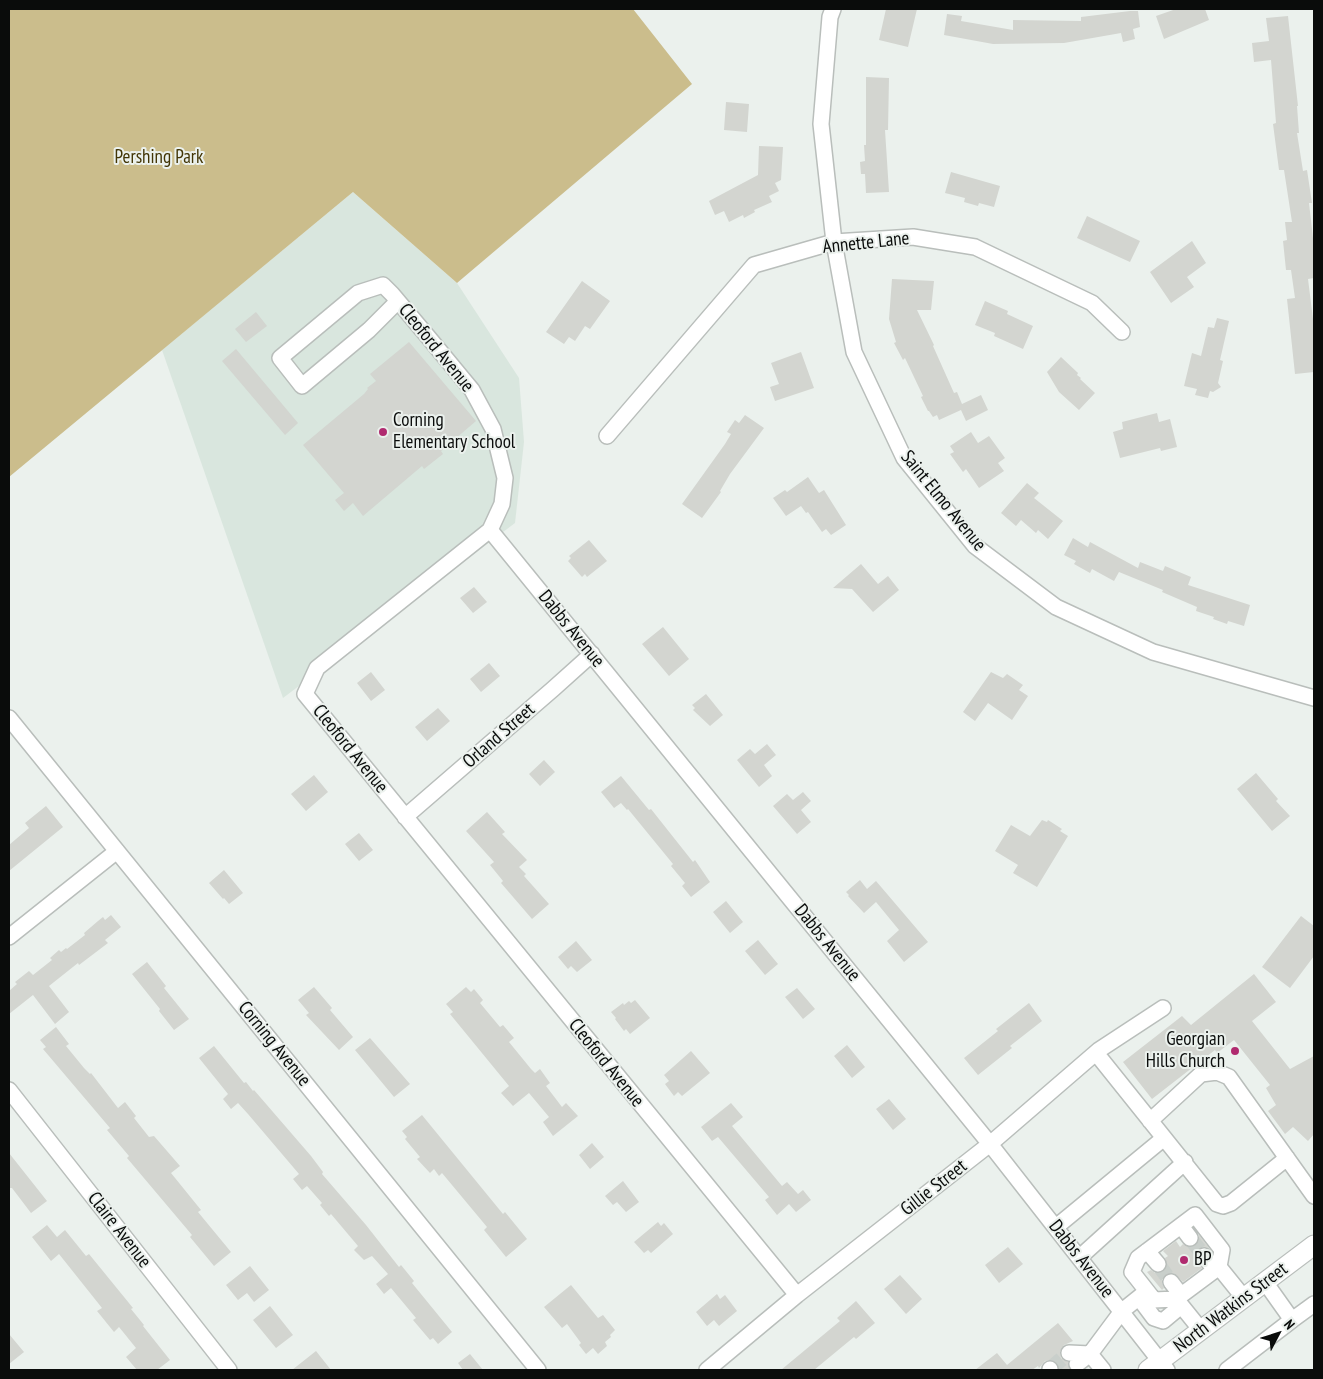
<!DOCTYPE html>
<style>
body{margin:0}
#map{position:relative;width:1323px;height:1379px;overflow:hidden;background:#ebf1ed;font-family:"PT Sans Narrow",sans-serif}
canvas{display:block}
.frame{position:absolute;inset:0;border:10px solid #0a0c0b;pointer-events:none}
.north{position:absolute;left:1253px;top:1309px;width:50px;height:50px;-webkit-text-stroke:4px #ebf1ed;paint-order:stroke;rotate:50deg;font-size:14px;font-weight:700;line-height:20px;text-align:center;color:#0a0c0b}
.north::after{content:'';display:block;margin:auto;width:18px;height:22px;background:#0a0c0b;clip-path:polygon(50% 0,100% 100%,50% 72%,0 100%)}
</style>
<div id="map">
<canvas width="1323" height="1379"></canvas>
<div class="frame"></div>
<div class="north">N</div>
</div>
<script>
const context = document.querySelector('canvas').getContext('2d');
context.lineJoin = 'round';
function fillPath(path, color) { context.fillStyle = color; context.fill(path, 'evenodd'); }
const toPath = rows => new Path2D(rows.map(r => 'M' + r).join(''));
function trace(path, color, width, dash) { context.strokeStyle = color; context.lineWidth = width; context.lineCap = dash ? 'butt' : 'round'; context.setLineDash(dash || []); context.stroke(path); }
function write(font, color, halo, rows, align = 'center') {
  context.font = font + ' "PT Sans Narrow",sans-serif'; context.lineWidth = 4; context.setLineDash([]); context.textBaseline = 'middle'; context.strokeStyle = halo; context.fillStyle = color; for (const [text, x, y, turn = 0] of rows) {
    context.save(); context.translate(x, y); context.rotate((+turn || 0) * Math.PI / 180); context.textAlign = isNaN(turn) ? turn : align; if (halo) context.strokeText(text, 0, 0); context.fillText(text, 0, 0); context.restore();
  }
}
fillPath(toPath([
 [353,192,457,283,519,378,524,442,515,523,283,698,162,350]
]), '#d9e6de');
fillPath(toPath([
 [9,9,633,9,692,84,457,283,353,192,9,477]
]), '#cbbd8c');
fillPath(toPath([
 [886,9,917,9,908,47,879,40],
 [1176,9,1205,9,1209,20,1164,39,1156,16],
 [1130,11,1138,11,1140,27,1133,29,1135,39,1123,42,1121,33,1064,43,993,44,944,35,947,14,962,16,961,21,1013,30,1013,20,1081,21,1081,17],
 [1288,16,1298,106,1297,106,1299,133,1297,133,1303,171,1307,170,1312,203,1309,203,1314,247,1314,278,1308,279,1314,327,1314,372,1295,374,1287,299,1295,298,1291,270,1286,270,1283,241,1287,240,1285,222,1292,222,1284,170,1279,170,1273,124,1276,123,1271,60,1254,62,1252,43,1269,41,1266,18],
 [866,77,889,78,888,130,885,130,889,192,866,193,865,174,861,174,860,162,865,161,864,145,866,145],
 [726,102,749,104,747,132,724,130],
 [759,146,783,147,781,180,775,183,779,191,769,196,772,202,754,210,755,212,744,218,743,215,729,222,724,211,715,215,709,201,758,175],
 [951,172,1000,186,994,207,979,203,978,206,964,202,965,198,945,193],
 [1087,216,1140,241,1130,262,1077,238],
 [1192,241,1206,263,1187,277,1194,287,1171,303,1150,272],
 [892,279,934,281,931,310,917,310,934,345,933,346,954,393,957,392,962,404,981,395,988,410,966,421,961,410,939,420,937,415,933,417,929,411,928,411,921,397,923,396,905,358,903,360,894,343,896,342,889,319],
 [582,281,610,301,590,329,585,326,575,341,569,337,564,344,546,332],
 [985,301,1008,311,1007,314,1033,326,1023,349,994,336,995,333,975,325],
 [256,312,267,326,246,342,235,329],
 [1217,318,1229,321,1220,360,1223,361,1218,383,1221,387,1213,392,1210,391,1208,398,1195,395,1197,389,1184,386,1192,353,1201,356,1208,327,1214,328],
 [409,342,476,421,441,451,443,454,424,469,422,466,363,516,353,503,344,511,335,500,344,493,303,445,364,394,368,389,367,388,376,381,370,374],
 [236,349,298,423,285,435,222,361],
 [801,352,814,388,775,401,770,387,779,384,771,363],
 [1061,357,1078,373,1077,375,1081,378,1080,379,1095,393,1079,410,1059,392,1047,372],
 [1157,413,1159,422,1170,419,1177,447,1161,451,1160,448,1120,458,1113,432,1123,429,1122,422],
 [745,415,764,428,730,474,720,491,721,492,702,518,682,504,725,444,731,434,727,432,735,420,739,423],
 [971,432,978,443,989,436,1005,458,998,463,1004,471,979,488,966,469,963,472,950,454,954,452,950,446],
 [808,477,819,493,824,490,846,525,831,535,826,529,822,532,808,512,806,513,801,506,786,516,773,498,785,490,787,492],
 [1027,483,1039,493,1034,498,1063,521,1048,539,1038,530,1036,533,1021,520,1016,526,1001,513],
 [1073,538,1088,547,1090,542,1138,568,1140,562,1163,571,1165,566,1191,577,1188,585,1250,605,1244,626,1228,621,1227,624,1213,619,1214,617,1196,611,1197,607,1162,592,1163,590,1119,572,1114,581,1092,569,1090,573,1074,564,1076,561,1064,555],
 [589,540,607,561,587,577,585,574,582,577,568,561,571,558,569,556],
 [861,564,878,584,888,576,899,590,873,612,852,589,833,588],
 [474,587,487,602,473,613,460,598],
 [663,627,689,659,669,676,642,644],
 [489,663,500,676,481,692,470,679],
 [371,672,385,690,371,701,357,683],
 [991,672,1003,678,1007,674,1023,685,1019,690,1028,696,1012,720,988,703,975,721,963,712],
 [706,694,723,715,710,726,693,710,695,708,692,705],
 [438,708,450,721,427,741,415,727],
 [767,744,776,755,764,765,772,776,759,787,737,760,750,749,755,754],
 [544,760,555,772,540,786,529,774],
 [1256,773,1278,799,1276,801,1290,816,1272,831,1237,789],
 [314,775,328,792,306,811,291,794],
 [621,776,649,810,651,809,693,862,695,860,710,882,691,897,682,886,685,883,671,866,673,864,628,809,627,810,621,803,614,808,601,792],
 [803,792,811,801,801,810,811,822,797,834,773,806,787,794,793,800],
 [46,806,63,827,9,871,9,845,29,828,25,823],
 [487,812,505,832,502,834,527,860,519,867,526,874,524,876,549,904,532,919,501,883,503,881,490,865,494,862,466,831],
 [1042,820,1047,822,1048,820,1062,829,1060,831,1068,836,1037,887,1013,873,1018,865,995,851,1011,825,1030,836],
 [359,833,373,850,359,861,345,844],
 [224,870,243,893,229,904,224,898,223,899,209,883],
 [860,880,867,889,876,881,928,942,904,962,887,941,899,930,876,902,864,913,848,896,849,895,846,892],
 [726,901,743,922,730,933,713,912],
 [111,915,121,927,105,940,108,943,79,965,78,963,49,986,69,1012,55,1024,33,995,9,1014,9,991,17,984,15,982,29,971,33,975,52,960,50,958,59,950,61,952,66,948,67,949,85,935,84,933,98,921,103,917,105,920],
 [1301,916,1314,926,1314,956,1290,988,1262,967],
 [758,940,778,964,765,975,745,951],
 [576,941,592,960,577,972,571,966,568,969,558,957],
 [147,962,166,986,164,988,189,1019,174,1030,159,1011,160,1009,132,974],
 [1254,974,1276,1002,1252,1021,1290,1069,1314,1056,1314,1134,1308,1141,1293,1127,1285,1134,1268,1111,1276,1105,1266,1088,1270,1085,1234,1040,1217,1053,1215,1050,1152,1099,1123,1062,1182,1016,1191,1025],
 [314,987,332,1008,330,1010,353,1037,339,1050,306,1015,309,1013,298,1000],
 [466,987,471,992,474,989,483,1000,480,1003,500,1027,503,1025,514,1038,509,1042,531,1069,535,1073,540,1069,550,1083,546,1086,562,1107,566,1103,578,1116,553,1136,543,1122,549,1117,529,1093,513,1106,501,1093,509,1086,450,1014,453,1012,446,1004],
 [797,988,815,1009,803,1019,785,997],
 [635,1000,650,1018,630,1034,626,1029,624,1031,615,1019,616,1018,611,1012,623,1003,624,1005,629,1001,631,1003],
 [1029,1003,1042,1021,1010,1046,1012,1048,978,1075,964,1058,998,1031,996,1029],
 [56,1027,69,1044,66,1046,84,1068,90,1074,91,1073,118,1108,125,1102,136,1116,134,1118,149,1137,154,1136,180,1166,171,1173,201,1210,198,1212,231,1252,214,1266,190,1237,192,1235,127,1158,129,1156,107,1130,110,1128,43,1049,46,1047,40,1040],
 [370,1038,410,1084,394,1097,355,1050],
 [847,1045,865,1067,852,1078,834,1056],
 [214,1046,244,1083,246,1082,253,1091,254,1090,311,1156,323,1172,322,1174,366,1225,399,1267,401,1265,414,1281,412,1283,452,1332,438,1344,433,1338,430,1340,413,1320,416,1318,391,1288,384,1294,376,1284,388,1274,372,1256,364,1260,354,1250,358,1246,331,1214,329,1216,320,1205,322,1203,307,1186,302,1190,293,1179,299,1174,248,1114,238,1103,231,1109,223,1099,228,1094,199,1058],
 [691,1051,710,1073,682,1096,678,1092,674,1096,665,1084,669,1081,664,1075],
 [889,1099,906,1119,893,1130,876,1109],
 [731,1103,743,1117,732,1126,782,1186,787,1182,798,1194,803,1190,811,1200,796,1212,789,1204,777,1215,765,1200,769,1197,718,1137,712,1141,701,1127],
 [422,1115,503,1214,505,1212,527,1239,506,1257,484,1230,487,1227,442,1173,439,1176,434,1169,430,1173,417,1159,420,1157,405,1139,407,1137,402,1131],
 [592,1143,604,1157,590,1169,579,1155],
 [9,1153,47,1201,31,1213,12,1188,9,1188],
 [623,1181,639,1202,626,1212,617,1202,613,1205,605,1196],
 [658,1222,661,1226,664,1223,673,1234,651,1253,648,1250,644,1253,634,1242],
 [47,1225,57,1237,65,1230,86,1256,89,1254,133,1308,131,1309,144,1325,143,1326,170,1360,157,1370,137,1370,126,1357,136,1348,119,1327,114,1332,97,1311,102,1308,59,1254,51,1261,32,1237],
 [1199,1235,1209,1248,1202,1247,1198,1249,1195,1253,1196,1261,1202,1268,1183,1282,1175,1274,1170,1273,1166,1274,1162,1279,1162,1284,1164,1288,1162,1290,1147,1272,1151,1270,1155,1273,1164,1271,1167,1267,1165,1258,1168,1256,1163,1251,1176,1241,1180,1247,1183,1244,1191,1247,1195,1246,1199,1241],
 [1008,1247,1023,1264,999,1283,985,1265],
 [250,1266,269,1290,254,1302,247,1293,238,1300,226,1285],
 [900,1275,922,1299,906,1314,884,1289],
 [571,1285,598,1318,603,1315,615,1330,610,1335,611,1337,605,1342,607,1346,598,1354,593,1348,586,1354,579,1345,581,1343,567,1324,562,1328,544,1307],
 [717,1294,720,1299,725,1295,737,1311,719,1326,714,1320,707,1326,696,1312],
 [856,1301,875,1323,856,1339,854,1337,814,1370,781,1370,840,1321,837,1318],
 [270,1306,293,1335,276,1348,253,1320],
 [1058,1323,1073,1341,1064,1345,1060,1352,1061,1358,1068,1362,1070,1370,1059,1370,1058,1364,1050,1360,1045,1361,1039,1368,1038,1366,1032,1370,975,1370,997,1353,1007,1365],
 [9,1334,24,1352,9,1364],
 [316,1351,331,1370,292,1370],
 [470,1354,483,1370,463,1370,458,1363]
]), '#d3d5d0');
trace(toPath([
 [1190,1238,1204,1256],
 [1158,1264,1171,1282],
 [1050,1369,1069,1353]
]), '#c9cfcb', 15, [15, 8]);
const minor = toPath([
 [833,9,830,17,821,124,834,242,854,352,904,458,975,546,1056,607,1153,652,1314,698],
 [398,301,369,330,302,386,280,358,358,293,383,285,392,294,429,338,472,390,493,429,505,478,502,504,490,530,317,668,305,694,797,1295],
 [607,436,754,265,834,242,913,237,975,247,1092,303,1122,332],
 [490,530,990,1144,1167,1370],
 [9,718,538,1370],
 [405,817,553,689,592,654],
 [9,937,117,851],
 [1096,1053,1217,1204,1223,1206,1231,1203,1287,1158],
 [9,1090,229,1370],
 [1150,1121,1201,1074,1217,1072,1229,1077,1314,1196],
 [1181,1226,1190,1238],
 [1056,1227,1164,1138],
 [1147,1251,1158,1264],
 [1204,1256,1215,1270],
 [1080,1257,1185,1162],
 [1171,1282,1181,1295],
 [1265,1282,1292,1320,1314,1304],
 [1139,1298,1154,1318,1163,1321,1181,1306],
 [1176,1299,1154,1300,1132,1272,1138,1258,1195,1215,1222,1250,1219,1267],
 [1201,1330,1176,1299,1215,1270,1219,1267,1244,1298],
 [1069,1353,1090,1354,1103,1370],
 [1077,1364,1090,1354,1122,1311,1147,1291],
 [707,1370,797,1295,990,1144,1099,1050,1163,1008],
 [1050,1370,1050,1369],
 [1227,1370,1292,1320]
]);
const major = toPath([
 [1148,1370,1314,1245]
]);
trace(minor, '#b9bebb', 18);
trace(major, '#b9bebb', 21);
trace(minor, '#fff', 15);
trace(major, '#fff', 19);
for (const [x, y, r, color] of [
 [383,432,5,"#b02a6f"],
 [1235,1051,5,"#b02a6f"],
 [1184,1260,5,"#b02a6f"]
]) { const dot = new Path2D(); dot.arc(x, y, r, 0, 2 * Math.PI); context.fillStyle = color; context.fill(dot); trace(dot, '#ebf1ed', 2); }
write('19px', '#423505', '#ebf1ed', [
 ["Pershing Park",159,158]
]);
write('19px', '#0a0c0b', '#ebf1ed', [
 ["Annette Lane",866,243,-6],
 ["Cleoford Avenue",436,348,51],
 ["Saint Elmo Avenue",943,501,51],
 ["Dabbs Avenue",571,629,51],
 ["Orland Street",499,736,-41],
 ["Cleoford Avenue",350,749,51],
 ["Dabbs Avenue",827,943,51],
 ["Corning Avenue",274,1044,51],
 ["Cleoford Avenue",606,1063,51],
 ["Gillie Street",934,1188,-38],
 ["Claire Avenue",119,1230,52],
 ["Dabbs Avenue",1081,1259,52],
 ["North Watkins Street",1231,1308,-37]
]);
write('19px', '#0a0c0b', '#ebf1ed', [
 ["Corning",393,421],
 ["Elementary School",393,443],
 ["Georgian",1225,1040,"right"],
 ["Hills Church",1225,1062,"right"],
 ["BP",1194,1260]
], 'left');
</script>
